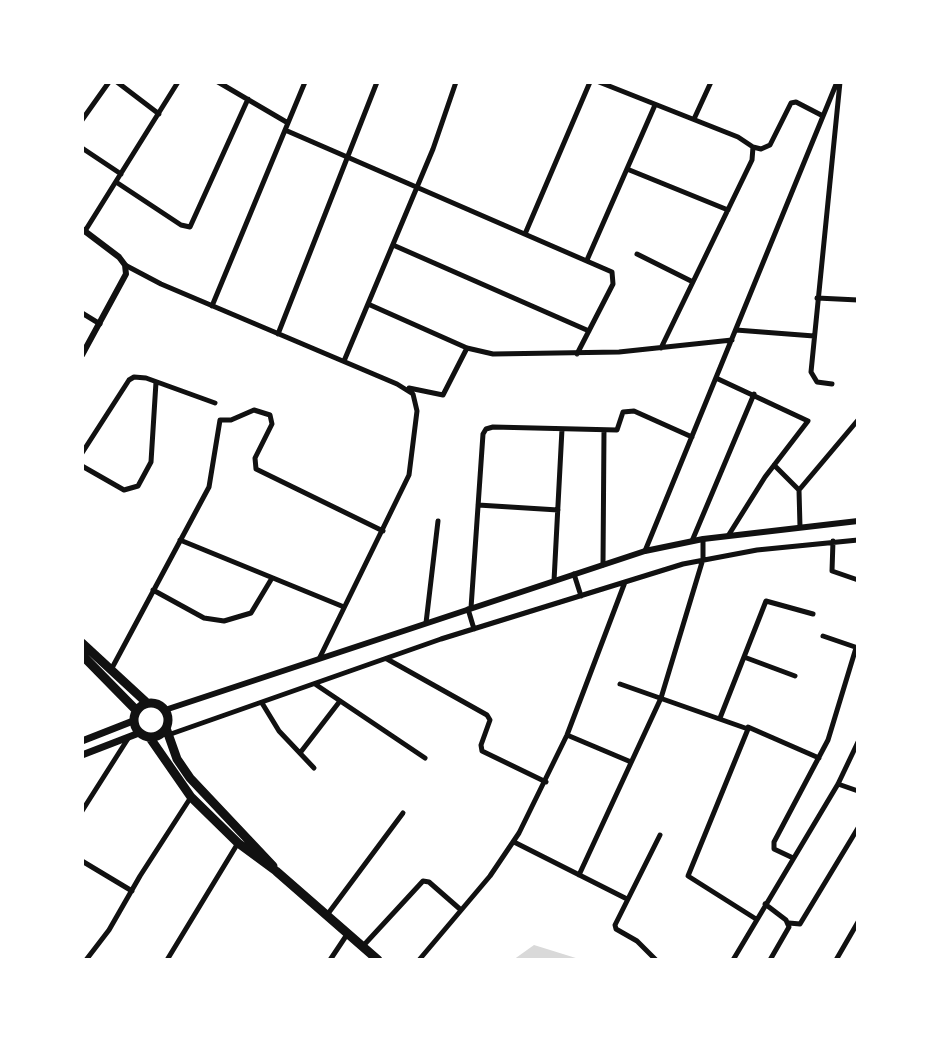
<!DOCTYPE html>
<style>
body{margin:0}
#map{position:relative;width:940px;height:1042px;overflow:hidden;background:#fff;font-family:Karla,sans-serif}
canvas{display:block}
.frame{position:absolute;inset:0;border:84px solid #fff;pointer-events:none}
</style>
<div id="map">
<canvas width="940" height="1042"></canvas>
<div class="frame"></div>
</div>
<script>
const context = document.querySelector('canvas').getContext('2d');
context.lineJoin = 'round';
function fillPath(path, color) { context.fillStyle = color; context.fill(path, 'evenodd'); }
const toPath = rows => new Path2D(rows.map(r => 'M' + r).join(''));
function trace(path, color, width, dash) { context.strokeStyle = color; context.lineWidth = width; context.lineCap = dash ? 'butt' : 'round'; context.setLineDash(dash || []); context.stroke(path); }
fillPath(toPath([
 [534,945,579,959,581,960,513,960]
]), '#d9d9d9');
trace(toPath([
 [117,82,159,114],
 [218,82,288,123],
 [599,82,738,137,753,147,752,160,661,348],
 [694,119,711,82],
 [82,120,109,82],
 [285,130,612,272,613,284,577,354],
 [753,147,761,149,770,145,791,103,796,102,823,116],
 [82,148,121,174],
 [627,169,728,210],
 [116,182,181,225,190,227,248,99],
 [85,231,178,82],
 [525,234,590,82],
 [393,245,589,331],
 [637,254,693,282],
 [587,260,655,105],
 [125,265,161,284,397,384,413,394,417,411,409,475,320,657],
 [817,298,858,300],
 [368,304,467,348,493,354,619,352,732,340],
 [212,306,305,82],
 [82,313,100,324],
 [736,330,814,336],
 [278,334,377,82],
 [344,361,433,149,456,82],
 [716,378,808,421,765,477,728,536],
 [832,384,817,382,811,372,840,82],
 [409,388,443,395,467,348],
 [82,453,129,380,134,377,146,378,215,403],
 [774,465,799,490,800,527],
 [82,466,124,490,138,486,151,462,156,382],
 [799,490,858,420],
 [478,505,558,510],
 [180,540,344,607],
 [692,541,754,394],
 [833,541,832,571,858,580],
 [645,551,837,82],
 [603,565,604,430],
 [574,574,581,596],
 [554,581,562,429],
 [153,590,204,618,224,621,251,613,272,578],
 [471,608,483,434,486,429,493,427,617,430,623,412,634,411,692,437],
 [468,609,474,629],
 [426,623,438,521],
 [823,636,858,648],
 [744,657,795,676],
 [387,659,487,715,490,720,481,745,482,751,546,782],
 [112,668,209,487,220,420,231,420,254,410,270,415,272,424,255,458,256,469,383,531],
 [315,684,425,758],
 [620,684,748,729,688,876,756,919],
 [262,703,279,731,314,768],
 [720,718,766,601,813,614],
 [748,727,819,758],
 [168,735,441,639,683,564,757,550,858,540],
 [567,735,631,762],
 [300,753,340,701],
 [838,784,858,791],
 [82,811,129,737],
 [514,842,627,899],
 [791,857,774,849,774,842,828,740,856,648],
 [82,861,132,891],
 [579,875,661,698,703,559,703,539],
 [765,904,786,920,789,927,770,960],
 [327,915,403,813],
 [789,923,800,924,858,828],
 [363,946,423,881,429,882,461,910],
 [86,960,109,930,140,876,191,797],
 [167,960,238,843],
 [330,960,348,933],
 [419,960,490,876,519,833,567,735,625,582],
 [656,960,637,941,616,929,615,925,660,835],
 [733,960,838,784,858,742],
 [836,960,858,922]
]), '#111', 5);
trace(toPath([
 [82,229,119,257,125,265,126,274,82,355],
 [165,710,645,551,703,539,858,521]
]), '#111', 6);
trace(toPath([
 [82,741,133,721],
 [82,755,139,733]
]), '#111', 7);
trace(toPath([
 [82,643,147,703],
 [82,655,136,710],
 '134 720a17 17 0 1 1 34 0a17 17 0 1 1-34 0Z',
 [166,728,177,759,190,778,273,866],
 [150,738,191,797,238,843,276,871,378,960]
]), '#111', 9);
</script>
